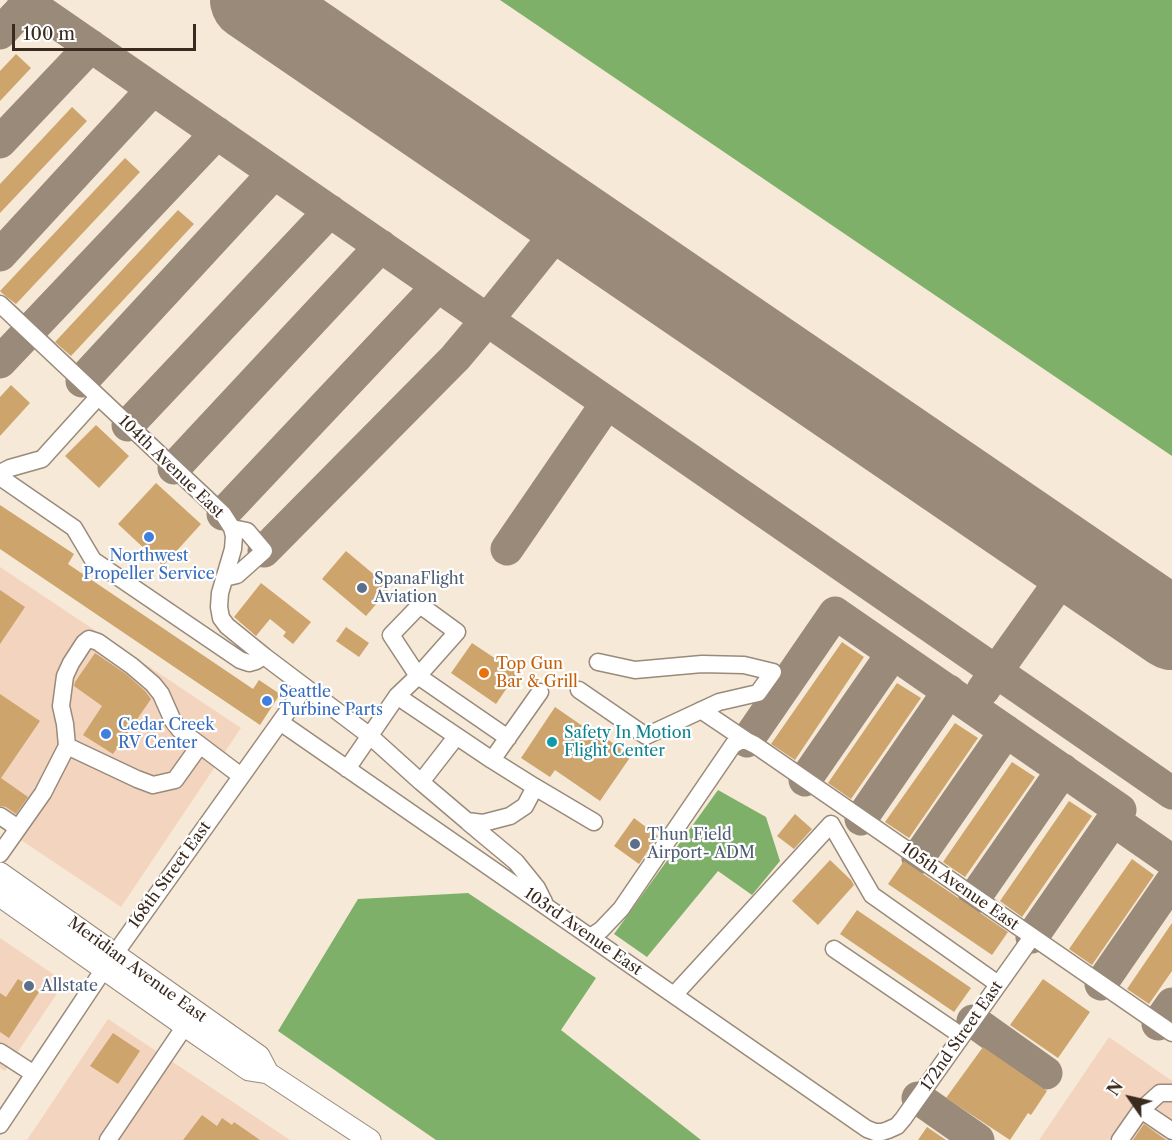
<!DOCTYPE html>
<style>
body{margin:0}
#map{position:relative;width:1172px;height:1140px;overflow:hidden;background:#f7e9d7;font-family:"Libre Caslon Text",serif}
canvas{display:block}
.north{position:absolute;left:1100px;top:1068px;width:60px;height:60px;-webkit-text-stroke:4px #fff;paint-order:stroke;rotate:304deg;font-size:16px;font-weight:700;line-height:24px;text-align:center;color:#3b2a1e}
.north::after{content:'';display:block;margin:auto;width:21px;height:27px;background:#3b2a1e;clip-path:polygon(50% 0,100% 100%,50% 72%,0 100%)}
.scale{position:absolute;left:12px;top:24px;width:184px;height:27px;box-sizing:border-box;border:3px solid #3b2a1e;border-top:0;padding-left:8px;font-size:18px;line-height:21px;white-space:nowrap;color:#3b2a1e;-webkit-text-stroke:4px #fff;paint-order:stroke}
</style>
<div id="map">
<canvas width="1172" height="1140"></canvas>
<div class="north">N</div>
<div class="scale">100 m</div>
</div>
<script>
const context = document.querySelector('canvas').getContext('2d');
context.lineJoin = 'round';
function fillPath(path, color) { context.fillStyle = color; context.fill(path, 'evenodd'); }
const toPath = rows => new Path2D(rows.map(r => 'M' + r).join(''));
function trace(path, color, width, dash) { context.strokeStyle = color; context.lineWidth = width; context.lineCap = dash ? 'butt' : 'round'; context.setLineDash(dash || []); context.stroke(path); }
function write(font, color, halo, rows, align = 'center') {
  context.font = font + ' "Libre Caslon Text",serif'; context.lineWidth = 4.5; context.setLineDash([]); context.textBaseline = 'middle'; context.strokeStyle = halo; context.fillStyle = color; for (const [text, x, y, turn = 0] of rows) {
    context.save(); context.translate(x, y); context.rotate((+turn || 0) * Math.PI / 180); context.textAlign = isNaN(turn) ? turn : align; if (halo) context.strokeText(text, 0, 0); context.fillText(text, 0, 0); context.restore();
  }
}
fillPath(toPath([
 [0,567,241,728,121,907,0,826],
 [0,938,56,976,54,980,62,986,5,1071,0,1068],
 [108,1019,290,1140,27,1140],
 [1109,1037,1172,1081,1172,1140,1039,1140]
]), '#f3d4bf');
fillPath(toPath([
 [500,0,1172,0,1172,456],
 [718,790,766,817,780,861,752,895,718,871,647,957,614,934],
 [468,893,596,978,561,1030,701,1140,436,1140,278,1031,358,899]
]), '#7fb069');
trace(toPath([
 [24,0,1172,793],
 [0,33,28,3],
 [0,142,91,46],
 [0,255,153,89],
 [0,362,217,133],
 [82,381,274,173],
 [128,425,330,211],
 [174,468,381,246],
 [223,514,438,286],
 [507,549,607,403],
 [264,551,455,358,487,320,569,218],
 [983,690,1074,562],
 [747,741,835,613,1120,810,1113,820,1172,861],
 [805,780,893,653],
 [861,819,949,691],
 [918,858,1006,731],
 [975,897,1063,770],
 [1032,937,1113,820],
 [1101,984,1172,881],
 [973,1021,1046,1073],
 [1158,1024,1172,1004],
 [918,1098,978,1140]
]), '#998a7a', 33);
trace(toPath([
 [251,0,1172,629]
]), '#998a7a', 82);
fillPath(toPath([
 [16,54,31,68,0,101,0,71],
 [72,107,87,121,0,213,0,184],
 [125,158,140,172,16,304,3,294,0,291],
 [178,210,194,224,71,356,55,342],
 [11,385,30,403,0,436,0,397],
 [96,425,129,456,99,488,65,456],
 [156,483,201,524,163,566,118,524],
 [0,505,74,554,68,564,253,689,259,680,280,694,260,725,0,549],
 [346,551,390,588,366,616,322,579],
 [261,583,311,622,293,644,283,636,286,632,270,619,256,636,234,617],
 [0,590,25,607,0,644],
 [346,627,369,643,359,657,336,641],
 [842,642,864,657,795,760,771,744],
 [472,643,517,673,496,704,451,673],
 [95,653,126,674,145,691,151,699,113,754,83,735,102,706,74,686,75,682],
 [897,683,921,698,851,799,828,783],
 [0,694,40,721,1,778,28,797,16,814,6,807,0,806],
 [555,707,584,727,586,724,631,756,600,801,555,770,550,777,521,758],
 [955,723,978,738,909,838,885,822],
 [1012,762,1035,777,965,877,943,862],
 [1069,801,1092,816,1022,917,1000,901],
 [795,814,812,829,794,849,777,836],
 [634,818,658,836,639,864,614,846],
 [1132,859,1154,875,1092,965,1069,949],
 [830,860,851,880,854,885,818,925,792,901],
 [904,861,1008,932,992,955,888,884],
 [857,910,971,988,954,1012,840,934],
 [1172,923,1172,971,1149,1004,1127,989],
 [18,979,39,992,9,1038,0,1032,0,993,6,997],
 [1043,979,1090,1012,1058,1058,1010,1025],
 [113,1033,140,1051,118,1084,90,1066],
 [983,1047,1047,1091,1031,1115,1028,1113,1010,1140,946,1098],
 [202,1115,217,1126,222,1118,232,1125,234,1122,260,1140,183,1140],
 [1144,1124,1166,1140,1167,1140,1133,1140],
 [927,1127,946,1140,918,1140]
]), '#cda46b');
const minor = toPath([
 [0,304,223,514,232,528,234,536,233,549,220,593,219,607,221,618,227,626,264,656],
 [0,473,10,468,42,459,98,397],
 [0,477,74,528,93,560,240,660,249,663,256,661,264,656,370,736,421,782,456,737],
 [224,578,237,575,264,551,247,531,232,528],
 [579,690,646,736,719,702,758,693,773,672,744,665,702,664,635,670,598,662],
 [397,696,492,760,535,787,594,822],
 [701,710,747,741,755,745,1172,1033],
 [280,722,867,1129,875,1132,882,1132,888,1130,897,1126,903,1119,1032,937],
 [67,746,137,779,153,785,175,780,200,745],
 [492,760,540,692],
 [347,769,397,696,418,676,391,635,420,605,457,632,418,676,508,738],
 [421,782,467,821,483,823,510,816,525,806,535,787],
 [0,816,18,828],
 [468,822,516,862,537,888,544,902],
 [0,854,43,793,67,746,65,724,61,706,65,676,71,663,84,643,89,639,98,642,132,666,153,684,161,694,173,721,180,730,241,776],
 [590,937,601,930,621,909,733,745,740,741,747,741],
 [834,949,962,1036],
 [674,995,831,824,872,895,998,984],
 [0,1052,34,1074],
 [1141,1110,1172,1131],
 [0,1125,104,969,305,687],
 [108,1140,185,1026],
 [1120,1140,1141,1110,1160,1093,1172,1093]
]);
const major = toPath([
 [0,873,259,1056,268,1073],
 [0,896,185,1026,249,1070,268,1073,370,1140]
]);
trace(minor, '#998a7a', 19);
trace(major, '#998a7a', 23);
trace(minor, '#fff', 16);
trace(major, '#fff', 21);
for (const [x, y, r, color] of [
 [149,537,6,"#3f7fe0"],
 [362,588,6,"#5c6f8a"],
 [484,673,6,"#e8710a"],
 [267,701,6,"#3f7fe0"],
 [106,734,6,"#3f7fe0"],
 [552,742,6,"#0f9aa8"],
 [635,844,6,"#5c6f8a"],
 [29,986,6,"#5c6f8a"]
]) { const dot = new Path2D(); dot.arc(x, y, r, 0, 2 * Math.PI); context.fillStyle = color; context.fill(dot); trace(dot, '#fff', 2); }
write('16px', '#3b2a1e', '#fff', [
 ["104th Avenue East",171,467,44],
 ["168th Street East",170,875,-54],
 ["105th Avenue East",960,887,35],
 ["103rd Avenue East",583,932,35],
 ["Meridian Avenue East",137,970,36],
 ["172nd Street East",962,1036,-55]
]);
write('16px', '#366cbe', '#fff', [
 ["Northwest",149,556,"center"],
 ["Propeller Service",149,574,"center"],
 ["Seattle",279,692],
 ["Turbine Parts",279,710],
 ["Cedar Creek",118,725],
 ["RV Center",118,743]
], 'left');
write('16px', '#4e5e75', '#fff', [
 ["SpanaFlight",374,579],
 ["Aviation",374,597],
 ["Thun Field",647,835],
 ["Airport- ADM",647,853],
 ["Allstate",41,986]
], 'left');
write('16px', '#c56008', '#fff', [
 ["Top Gun",496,664],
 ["Bar & Grill",496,682]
], 'left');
write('16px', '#0d838f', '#fff', [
 ["Safety In Motion",564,733],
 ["Flight Center",564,751]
], 'left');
</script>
